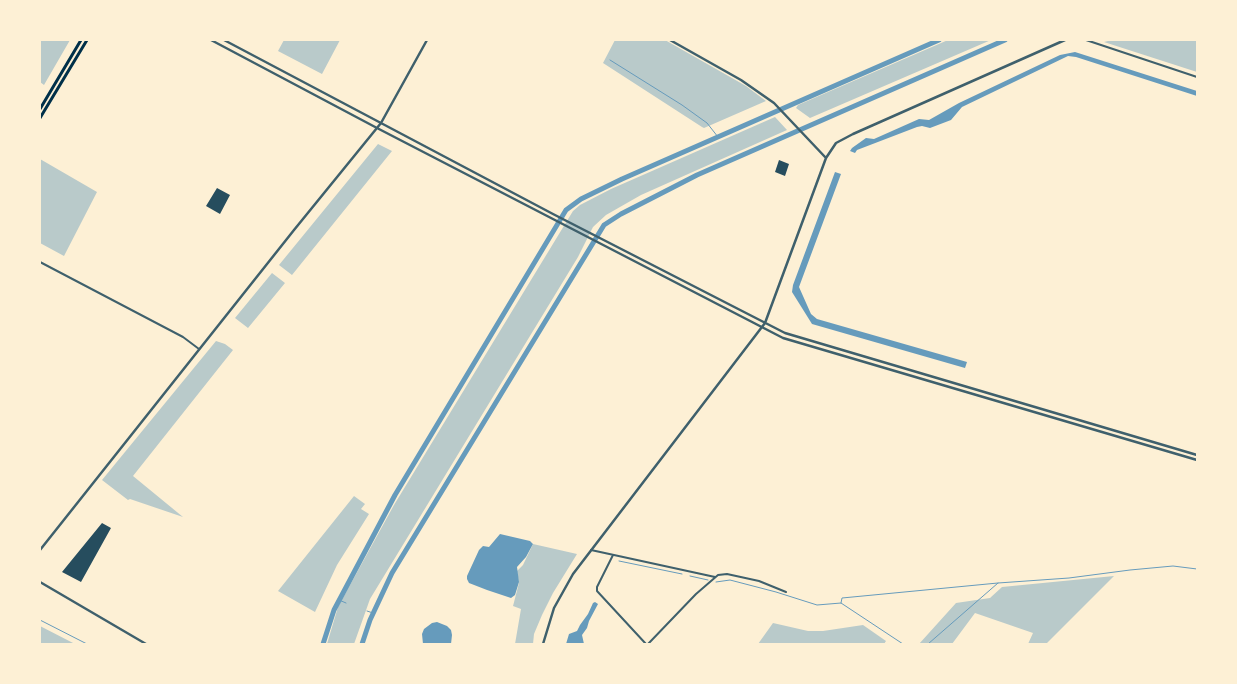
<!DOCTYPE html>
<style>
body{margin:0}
#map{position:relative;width:1237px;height:684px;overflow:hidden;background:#fdf0d5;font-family:Signika,sans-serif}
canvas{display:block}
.frame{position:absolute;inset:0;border:41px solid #fdf0d5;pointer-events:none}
</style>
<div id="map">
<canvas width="1237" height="684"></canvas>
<div class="frame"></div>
</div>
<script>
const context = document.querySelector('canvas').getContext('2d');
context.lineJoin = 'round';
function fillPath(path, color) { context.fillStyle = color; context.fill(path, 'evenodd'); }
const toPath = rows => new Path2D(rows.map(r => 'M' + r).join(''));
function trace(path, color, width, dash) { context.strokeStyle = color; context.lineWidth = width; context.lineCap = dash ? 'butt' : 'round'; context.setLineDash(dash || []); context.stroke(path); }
fillPath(toPath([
 [40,40,70,40,44,85,40,82],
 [284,40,340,40,322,74,278,51],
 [615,40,665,40,746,86,766,101,704,128,702,127,603,63],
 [948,40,991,40,810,118,796,108,798,105],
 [1112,40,1197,40,1197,72,1104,42],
 [775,117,787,130,641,195,606,215,593,227,578,257,370,599,354,644,327,644,338,607,394,505,573,211,580,205,611,189],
 [378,144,392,151,292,275,279,265],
 [40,159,97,192,64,256,40,243],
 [272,273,285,283,248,328,235,318],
 [216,341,225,344,233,350,133,476,183,517,130,499,128,500,102,480],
 [354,496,365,504,361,509,369,514,337,565,315,612,278,591],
 [533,544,577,554,553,593,542,615,534,634,533,644,515,644,521,609,513,606,519,583,517,571,523,565],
 [1114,576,1046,644,1028,644,1033,633,975,613,952,644,919,644,956,603,990,598,1002,587],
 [773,623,808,631,823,631,863,625,886,641,884,644,758,644],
 [40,626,75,644,40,644]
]), '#b9caca');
fillPath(toPath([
 [1075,52,1197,91,1197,96,1076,57,1068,56,962,107,951,120,930,128,922,126,917,127,857,150,855,153,850,151,852,148,866,138,874,139,919,119,929,120,959,103,1060,55],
 [835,172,841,174,799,287,811,314,817,319,967,362,965,368,812,324,792,292,793,285],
 [500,534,530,541,533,544,526,557,517,567,519,582,515,595,511,598,487,590,469,583,467,579,467,576,479,550,483,546,489,547],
 [595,602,598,604,589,621,587,628,582,635,584,644,566,644,569,634,577,631,580,625,588,614,593,603],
 [437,622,447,626,451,630,452,635,451,644,423,644,422,634,424,629,432,623]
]), '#669bbc');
trace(toPath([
 [610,60,682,105,707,123,718,137],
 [619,561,682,574],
 [690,576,708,580],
 [716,582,730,580,776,592,817,605,841,603,903,644],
 [339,600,346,603],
 [841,603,842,598,998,583],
 [367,611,373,613],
 [40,620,87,644],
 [928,644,998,583,1069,578,1130,570,1173,566,1197,569]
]), '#669bbc', 1);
trace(toPath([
 [323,644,334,610,395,495,566,210,581,199,622,179,939,40],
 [362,644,370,620,392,573,604,225,621,214,697,175,1005,40]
]), '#669bbc', 5);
fillPath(toPath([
 [779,160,789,164,785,176,775,172],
 [217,188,230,195,220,214,206,206],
 [102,523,111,528,81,582,62,572]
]), '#264d5e');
trace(toPath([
 [1086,40,1197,77],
 [40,262,183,337,199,349],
 [591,550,715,577],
 [613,555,597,587,597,591,646,644],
 [648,644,696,594,718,575,727,574,759,581,786,592]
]), '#3f606c', 2);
trace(toPath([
 [211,40,377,128,783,338,1197,460],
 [224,40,553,214,785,333,1197,455],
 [670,40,741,80,774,103,826,158],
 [40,550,294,230,381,123,427,40],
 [40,582,146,644],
 [543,644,554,608,573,574,765,323,826,158,836,143,853,134,1065,40]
]), '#3f606c', 2.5);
trace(toPath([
 [40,109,81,40],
 [40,118,87,40]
]), '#003049', 3);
</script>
